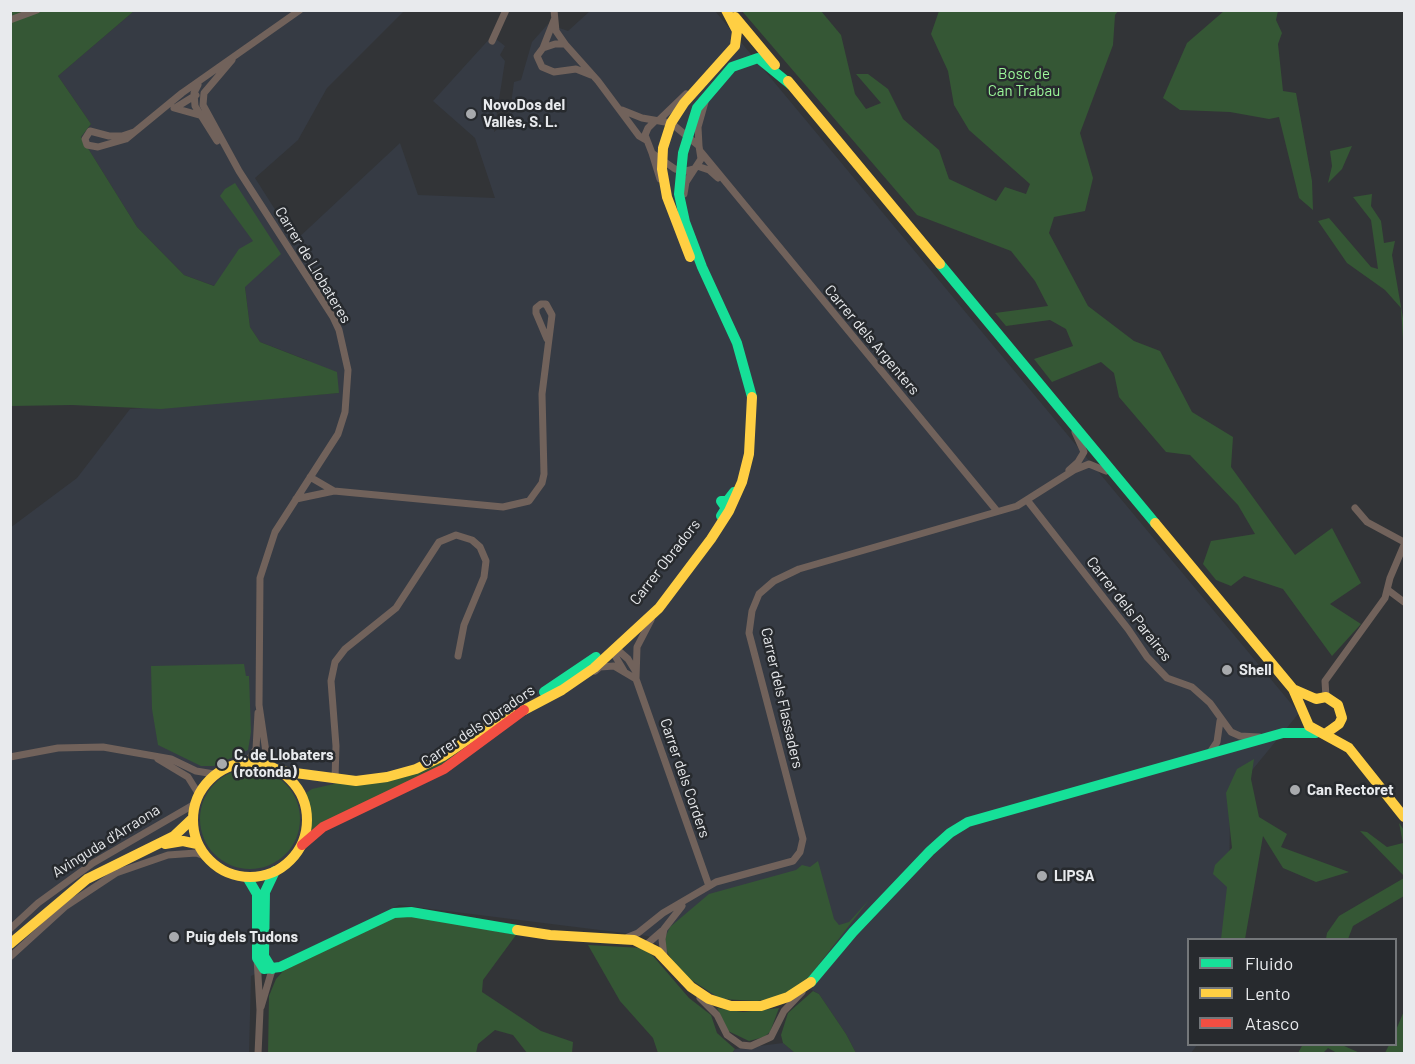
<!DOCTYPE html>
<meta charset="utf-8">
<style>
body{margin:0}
#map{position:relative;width:1415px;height:1064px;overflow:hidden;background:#323437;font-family:Barlow,sans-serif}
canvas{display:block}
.frame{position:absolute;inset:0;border:12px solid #e8eaed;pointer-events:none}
.legend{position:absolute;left:1187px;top:938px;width:210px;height:108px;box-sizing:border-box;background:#272a2e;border:2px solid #74777a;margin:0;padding:8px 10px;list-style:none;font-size:18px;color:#e8eaed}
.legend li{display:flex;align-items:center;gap:12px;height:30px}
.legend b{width:30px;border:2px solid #74777a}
</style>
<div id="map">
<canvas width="1415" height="1064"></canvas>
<div class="frame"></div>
<ul class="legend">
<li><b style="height:8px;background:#16e098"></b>Fluido</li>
<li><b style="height:8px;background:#ffcf43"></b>Lento</li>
<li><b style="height:8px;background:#f24e42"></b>Atasco</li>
</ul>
</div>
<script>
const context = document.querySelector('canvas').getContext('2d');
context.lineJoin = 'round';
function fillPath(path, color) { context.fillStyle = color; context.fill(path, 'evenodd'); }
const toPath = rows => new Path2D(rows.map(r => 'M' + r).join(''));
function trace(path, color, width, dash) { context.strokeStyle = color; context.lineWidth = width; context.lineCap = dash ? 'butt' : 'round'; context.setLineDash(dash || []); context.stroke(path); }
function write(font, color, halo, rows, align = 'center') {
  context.font = font + ' Barlow,sans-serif'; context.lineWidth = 5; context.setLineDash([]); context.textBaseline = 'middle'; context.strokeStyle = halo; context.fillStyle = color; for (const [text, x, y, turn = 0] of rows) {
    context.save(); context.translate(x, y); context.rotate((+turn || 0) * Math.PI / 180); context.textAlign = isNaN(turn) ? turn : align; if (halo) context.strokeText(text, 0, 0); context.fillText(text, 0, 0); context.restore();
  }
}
fillPath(toPath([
 [134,11,404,11,327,88,298,140,255,178,295,241,400,143,418,195,495,198,475,138,433,101,492,36,505,46,500,55,505,61,494,132,509,119,514,82,521,80,532,42,548,24,568,31,590,11,715,11,1299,713,1230,797,1229,914,1223,939,1188,940,1188,1044,1197,1045,1191,1053,856,1053,846,1034,819,994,810,989,715,998,648,936,399,905,251,976,249,1053,11,1053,10,528,77,478,130,409,339,393,307,360,260,342,250,327,245,287,220,288,184,275,137,227,81,137,91,124,58,76],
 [783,1043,795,1053,732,1054,735,1049]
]), '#363b44');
fillPath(toPath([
 [10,11,134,11,58,76,91,124,81,137,137,227,184,275,214,286,239,249,253,241,220,196,225,189,235,183,281,254,245,287,250,327,260,342,337,372,339,393,161,409,72,405,11,406],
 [742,11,821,11,841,35,855,94,866,109,881,103,856,74,868,74,888,89,903,119,939,150,949,179,996,201,1005,187,1026,194,1030,184,969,130,954,105,948,71,931,34,939,11,1118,11,1115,15,1113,45,1080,133,1093,178,1085,211,1054,217,1049,233,1088,306,1134,341,1160,351,1192,412,1233,437,1231,467,1295,555,1332,528,1361,583,1330,604,1361,624,1332,656,1283,589,1244,576,1231,586,1216,580,1203,564,1211,541,1255,534,1238,505,1190,455,1166,452,1119,397,1114,373,1101,362,1052,382,1034,359,1073,346,1066,329,1050,320,1006,326,995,313,1048,306,1035,281,1011,251,917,215],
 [1224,11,1278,11,1276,20,1282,33,1278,44,1283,91,1296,93,1312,181,1313,210,1299,198,1279,117,1269,119,1230,112,1180,110,1163,98,1187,43],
 [1352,146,1342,169,1328,183,1332,166,1330,151],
 [1372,194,1371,206,1381,221,1384,243,1395,241,1392,255,1404,324,1403,340,1401,308,1385,290,1347,263,1318,221,1329,218,1371,267,1378,269,1371,220,1353,197],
 [244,664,246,676,249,676,251,732,248,750,214,766,201,766,158,745,152,709,151,666],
 [463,749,440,768,309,833,311,812,306,793,312,789,338,783,360,784],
 [1254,759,1251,779,1259,817,1287,834,1281,847,1349,872,1316,882,1283,868,1263,836,1245,939,1221,939,1227,887,1213,874,1215,865,1232,848,1226,793,1237,769],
 '200 819a50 50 0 1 1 100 0a50 50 0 1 1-100 0Z',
 [1399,823,1404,830,1404,876,1360,831,1367,832,1387,847,1403,843],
 [818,861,834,919,839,925,849,922,869,900,809,977,796,988,775,998,757,1001,721,999,688,978,674,963,667,952,665,938,670,927,709,894,796,870,802,865,810,867],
 [1404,878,1404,896,1353,926,1348,939,1326,939,1327,933,1339,916],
 [397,916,421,916,516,935,483,980,482,992,541,1031,573,1042,572,1053,527,1053,513,1035,495,1030,478,1044,476,1053,268,1054,269,996,276,979,286,968],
 [588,945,642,948,653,956,689,998,711,1015,717,1033,735,1049,732,1053,658,1053,653,1038,620,1001],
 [813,991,819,994,846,1034,856,1053,795,1053,783,1043,781,1035,788,1013],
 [717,1008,743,1012,779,1008,770,1032,764,1037,749,1041,728,1031],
 [1404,1011,1404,1053,1385,1053,1389,1045,1396,1044,1396,1030],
 [1303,1044,1342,1045,1360,1053,1337,1053,1328,1048,1323,1053,1298,1053]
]), '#355735');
trace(toPath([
 [554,10,556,31,565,44,598,81,639,136,646,140],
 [10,20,37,10],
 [492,41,506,10],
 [565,44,555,44,543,48,537,56,542,67,554,72,576,69,591,75],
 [543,48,554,20],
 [232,60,204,93,203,105,239,171,333,317,339,330,348,370,345,412,338,434,275,532,260,578,259,705,266,752,273,767],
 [198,85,194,93,195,106,217,141],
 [174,108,199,115],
 [175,108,196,95],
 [622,110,642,118,671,123,699,146,701,159,686,182,684,194],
 [659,120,686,94],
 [655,121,648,128,645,135,652,153,675,169,686,171,694,169],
 [134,132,122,136,109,136,90,131,85,139,87,145,98,147,126,139,182,93,300,10],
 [699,146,698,127,705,102],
 [701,152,997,511],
 [652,153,660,179],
 [697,166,709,170,718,178],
 [1069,470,1078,462,1084,452,1075,432],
 [310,477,334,491,503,507,529,501,542,483,544,474,542,394,552,315,546,304,541,304,536,308,536,313,547,339],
 [296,499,334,491],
 [1027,500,1128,629,1147,657,1167,678,1192,687,1210,703,1231,732,1240,736,1259,737],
 [1355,508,1367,522,1404,542],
 [1388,590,1404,602],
 [651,620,637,647,636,679,709,886],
 [616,649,614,654,624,671],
 [613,651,620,652,628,659,636,672],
 [595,671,600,667,614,666,636,679],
 [1326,697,1325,681,1385,598,1390,578,1404,545],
 [1209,754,1217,742,1220,721],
 [10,757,58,748,103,747,171,759,196,771,214,774],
 [158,759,188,777,198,793],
 [247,762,256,749,258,713],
 [335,779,336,746,331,681,335,662,345,649,396,608,439,542,456,535,472,540,480,547,486,561,484,577,464,625,458,656],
 [10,929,38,903,93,863,193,805],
 [628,937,638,933,663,913,716,882,793,861,800,852,803,839,749,633,752,611,759,594,774,581,799,569,1017,506,1074,470,1089,464,1106,471],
 [646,945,662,931],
 [10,957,66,906,116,873,168,855,196,853,205,856],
 [664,957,662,939,664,929,682,906],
 [257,958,260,1010,258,1054],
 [700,998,717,1015,727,1035,741,1045,751,1046,771,1037,784,1011,802,992],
 [261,1007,272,970]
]), '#71625b', 7);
trace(toPath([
 [940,264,1155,523],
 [752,397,737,343,702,267,685,222,679,194,683,153,697,108,732,67,758,58,791,85],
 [721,516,726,508,721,501,727,501,734,492],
 [544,692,596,657],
 [247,877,257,894,257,958,264,969,280,967,394,913,411,912,517,930],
 [272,969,264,956,265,892,275,871],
 [811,982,853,932,930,851,950,833,968,822,1283,733,1316,733]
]), '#16e098', 10);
trace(toPath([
 [735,17,775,65],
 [788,81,940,264],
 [690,257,667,197,662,169,663,148,671,123,684,103,735,46,737,31,726,10],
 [1155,523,1293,689,1309,726,1349,748,1404,817],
 [1293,689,1316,699,1326,697,1338,705,1342,718,1339,724,1325,734],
 [524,710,562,690,594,668,659,608,711,539,729,511,742,482,749,454,752,397],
 '193 820a57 57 0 1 1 114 0a57 57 0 1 1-114 0Z',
 [280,771,356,781,387,777,416,769,443,756,510,711],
 [165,844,183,841,197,844],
 [517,930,550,935,634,940,658,952,691,987,709,999,731,1006,761,1006,788,997,811,982],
 [10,944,87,879,174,836,192,819]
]), '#ffcf43', 10);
trace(toPath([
 [302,845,323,827,444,769,524,710]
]), '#f24e42', 10);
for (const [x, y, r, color] of [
 [471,114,6,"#a8aaad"],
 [1227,670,6,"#a8aaad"],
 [222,764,6,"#a8aaad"],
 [1295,790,6,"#a8aaad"],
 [1042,876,6,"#a8aaad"],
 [174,937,6,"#a8aaad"]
]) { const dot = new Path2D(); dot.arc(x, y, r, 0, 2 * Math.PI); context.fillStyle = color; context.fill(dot); trace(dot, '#272a2e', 2); }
write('15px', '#9cf89a', '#272a2e', [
 ["Bosc de",1024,74],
 ["Can Trabau",1024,91]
]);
write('bold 15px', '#e8eaed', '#272a2e', [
 ["NovoDos del",483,105],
 ["Vallès, S. L.",483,122],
 ["Shell",1239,670],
 ["C. de Llobaters",234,755],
 ["(rotonda)",234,772],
 ["Can Rectoret",1307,790],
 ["LIPSA",1054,876],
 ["Puig dels Tudons",186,937]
], 'left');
write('15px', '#e8eaed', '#272a2e', [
 ["Carrer de Llobateres",313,265,59],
 ["Carrer dels Argenters",872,340,50],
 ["Carrer Obradors",665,562,-52],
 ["Carrer dels Paraires",1129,609,52],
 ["Carrer dels Flassaders",782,698,77],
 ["Carrer dels Obradors",478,726,-34],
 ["Carrer dels Corders",685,778,71],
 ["Avinguda d'Arraona",106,841,-32]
]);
</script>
